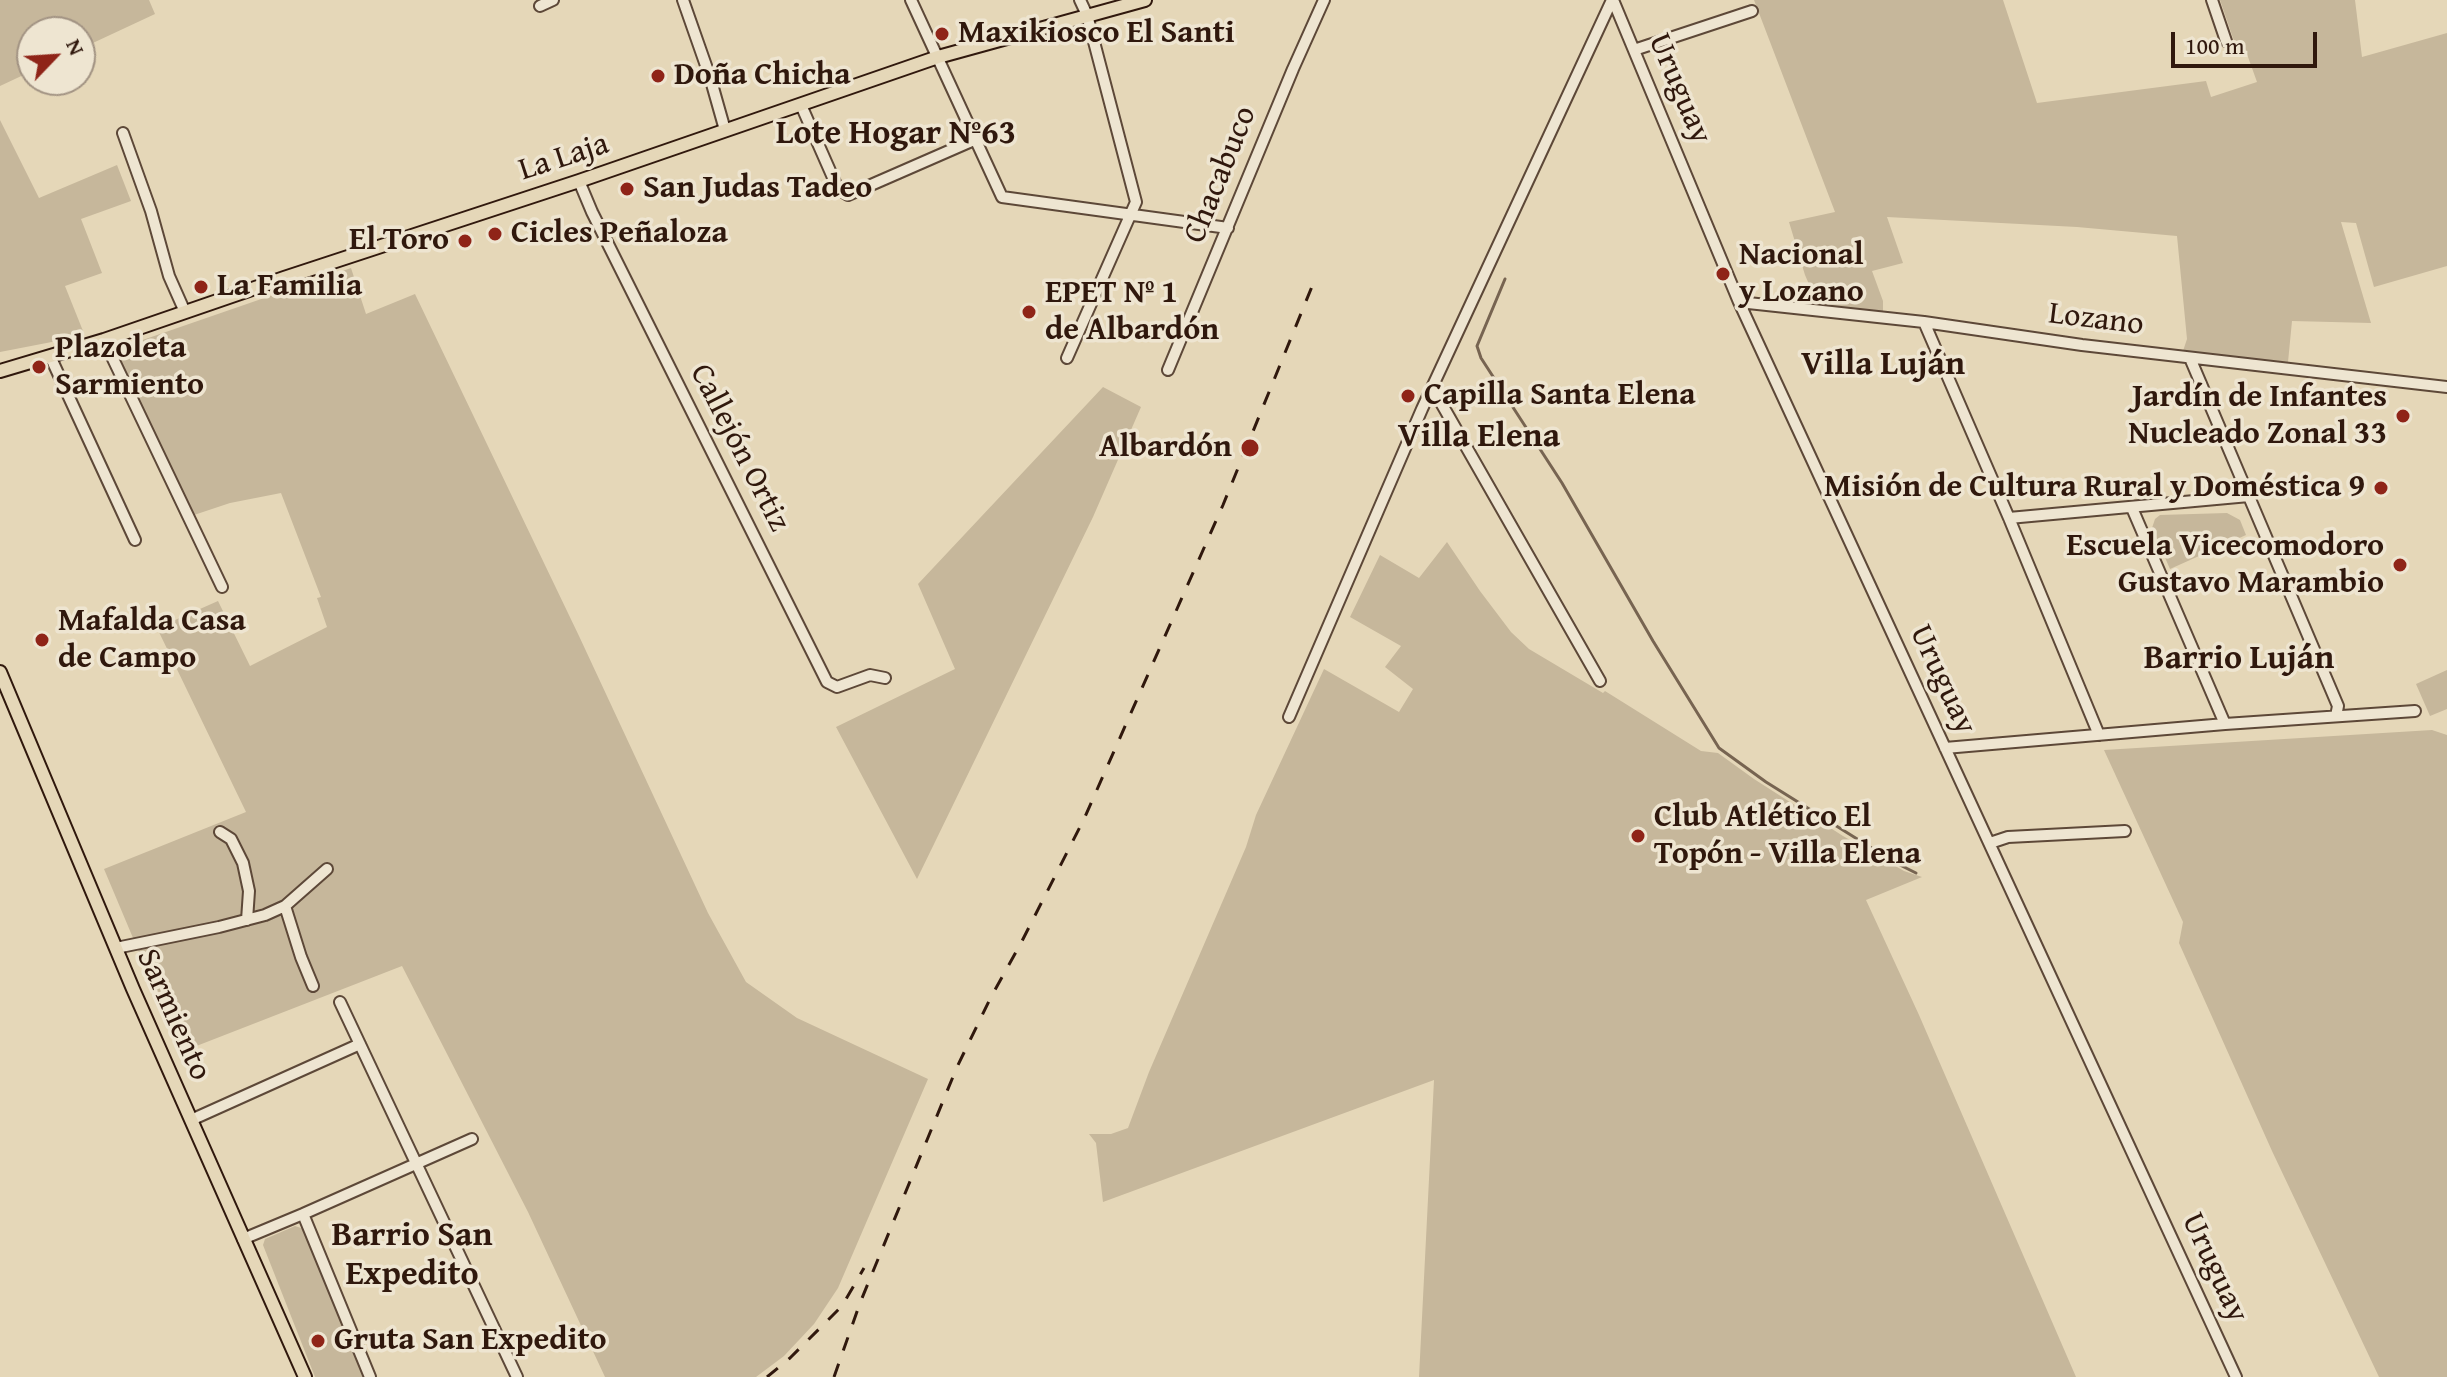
<!DOCTYPE html>
<meta charset="utf-8">
<style>
body{margin:0}
#map{position:relative;width:2447px;height:1377px;overflow:hidden;background:#e5d7b8;font-family:"Gentium Book Plus",serif}
canvas{display:block}
.north{position:absolute;left:16px;top:16px;width:80px;height:80px;box-sizing:border-box;background:#eee5d1;border:2px solid #a29383;border-radius:50%;rotate:65deg;font-size:22px;font-weight:700;line-height:32px;text-align:center;color:#30180d}
.north::after{content:'';display:block;margin:auto;width:28px;height:36px;background:#8f2418;clip-path:polygon(50% 0,100% 100%,50% 72%,0 100%)}
.scale{position:absolute;left:2171px;top:32px;width:146px;height:36px;box-sizing:border-box;border:4px solid #30180d;border-top:0;padding-left:10px;font-size:24px;line-height:28px;white-space:nowrap;color:#30180d;-webkit-text-stroke:6px #eee5d1;paint-order:stroke}
</style>
<div id="map">
<canvas width="2447" height="1377"></canvas>
<div class="north">N</div>
<div class="scale">100 m</div>
</div>
<script>
const context = document.querySelector('canvas').getContext('2d');
context.lineJoin = 'round';
function fillPath(path, color) { context.fillStyle = color; context.fill(path, 'evenodd'); }
const toPath = rows => new Path2D(rows.map(r => 'M' + r).join(''));
function trace(path, color, width, dash) { context.strokeStyle = color; context.lineWidth = width; context.lineCap = dash ? 'butt' : 'round'; context.setLineDash(dash || []); context.stroke(path); }
function write(font, color, halo, rows, align = 'center') {
  context.font = font + ' "Gentium Book Plus",serif'; context.lineWidth = 7; context.setLineDash([]); context.textBaseline = 'middle'; context.strokeStyle = halo; context.fillStyle = color; for (const [text, x, y, turn = 0] of rows) {
    context.save(); context.translate(x, y); context.rotate((+turn || 0) * Math.PI / 180); context.textAlign = isNaN(turn) ? turn : align; if (halo) context.strokeText(text, 0, 0); context.fillText(text, 0, 0); context.restore();
  }
}
fillPath(toPath([
 [0,0,149,0,155,14,80,49,80,32,32,32,32,71,0,86],
 [1754,0,2003,0,2037,103,2206,81,2211,97,2257,82,2243,43,2234,41,2220,0,2355,0,2362,57,2447,33,2447,266,2374,287,2356,223,2341,222,2371,323,2292,321,2288,362,2183,351,2187,339,2177,236,2077,227,1887,217,1903,263,1872,271,1883,301,1883,313,1815,304,1815,298,1805,275,1789,222,1835,212],
 [0,120,39,198,117,165,131,201,81,219,102,273,65,286,83,331,62,340,0,352],
 [351,268,366,314,415,294,579,636,708,913,746,982,797,1018,928,1079,838,1288,814,1324,784,1356,756,1377,605,1377,528,1212,402,966,181,1052,104,869,246,812,157,628,218,601,250,666,327,627,317,598,321,597,281,493,230,503,182,519,105,353],
 [1103,387,1141,407,1093,517,917,879,836,727,955,669,918,584],
 [2227,513,2240,520,2246,535,2170,569,2152,528,2155,519,2160,515],
 [1447,542,1480,591,1511,632,1529,649,1603,693,1605,691,1701,751,1718,753,1754,779,1843,836,1904,871,1922,877,1866,900,1919,1015,2076,1377,1419,1377,1434,1080,1103,1202,1096,1143,1089,1134,1111,1134,1128,1128,1149,1072,1246,847,1256,815,1324,669,1399,712,1413,689,1385,667,1401,646,1350,617,1380,555,1419,578],
 [2447,670,2447,709,2430,716,2416,684],
 [2432,730,2447,735,2447,1377,2379,1377,2272,1151,2179,943,2183,922,2104,750],
 [295,1226,304,1229,366,1377,315,1377,263,1245,265,1239]
]), '#c6b79b');
trace(toPath([
 [1505,279,1477,346,1481,358,1562,483,1653,641,1719,748,1766,782,1894,862,1916,873]
]), '#776451', 3);
const minor = toPath([
 [683,0,710,77,725,130],
 [911,0,1002,197,1228,228],
 [1613,0,1739,302,2236,1377],
 [2212,0,2226,41],
 [540,6,553,0],
 [1634,50,1752,11],
 [801,105,838,189,848,195,974,140],
 [123,133,151,211,169,276,185,312],
 [579,181,592,212,827,682,837,687,870,675,885,678],
 [1739,302,1924,322,2082,345,2447,387],
 [1924,322,2009,518,2099,735],
 [104,340,222,587],
 [50,356,135,540],
 [1067,358,1136,202,1087,15,1080,0],
 [2190,358,2338,706,2336,716],
 [1168,370,1293,69,1324,0],
 [1432,387,1600,681],
 [2132,508,2225,724],
 [2009,518,2249,496],
 [1289,717,1422,409,1612,0],
 [1945,748,2225,724,2415,711],
 [220,832,231,839,243,863,249,891,247,920],
 [1990,843,2008,837,2125,831],
 [285,906,301,957,313,986],
 [116,948,219,927,265,915,285,906,327,869],
 [340,1002,517,1377],
 [191,1120,360,1044],
 [303,1214,370,1377],
 [243,1239,303,1214,472,1139]
]);
const major = toPath([
 [0,371,104,340,284,278,579,181,938,57,1145,0],
 [0,672,133,989,305,1377]
]);
trace(minor, '#5d4838', 14);
trace(major, '#30180d', 16);
trace(minor, '#eee5d1', 10);
trace(major, '#e5d7b8', 12);
trace(toPath([
 [767,1377,790,1358,842,1306,864,1268],
 [834,1377,860,1303,957,1067,991,997,1021,943,1084,819,1223,505,1313,284]
]), '#30180d', 3, [14, 14]);
for (const [x, y, r, color] of [
 [942,34,8,"#8f2418"],
 [658,76,8,"#8f2418"],
 [627,189,8,"#8f2418"],
 [495,234,8,"#8f2418"],
 [465,241,8,"#8f2418"],
 [1723,274,8,"#8f2418"],
 [201,287,8,"#8f2418"],
 [1029,312,8,"#8f2418"],
 [39,367,8,"#8f2418"],
 [1408,396,8,"#8f2418"],
 [2403,416,8,"#8f2418"],
 [1250,448,10,"#8f2418"],
 [2381,488,8,"#8f2418"],
 [2400,565,8,"#8f2418"],
 [42,640,8,"#8f2418"],
 [1638,836,8,"#8f2418"],
 [318,1341,8,"#8f2418"]
]) { const dot = new Path2D(); dot.arc(x, y, r, 0, 2 * Math.PI); context.fillStyle = color; context.fill(dot); trace(dot, '#eee5d1', 3); }
write('bold 32px', '#30180d', '#eee5d1', [
 ["Maxikiosco El Santi",958,34],
 ["Doña Chicha",674,76],
 ["San Judas Tadeo",643,189],
 ["Cicles Peñaloza",511,234],
 ["El Toro",449,241,"right"],
 ["Nacional",1739,256],
 ["y Lozano",1739,293],
 ["La Familia",217,287],
 ["EPET Nº 1",1045,294],
 ["de Albardón",1045,331],
 ["Plazoleta",55,349],
 ["Sarmiento",55,386],
 ["Capilla Santa Elena",1424,396],
 ["Jardín de Infantes",2387,398,"right"],
 ["Nucleado Zonal 33",2387,435,"right"],
 ["Albardón",1232,448,"right"],
 ["Misión de Cultura Rural y Doméstica 9",2365,488,"right"],
 ["Escuela Vicecomodoro",2384,547,"right"],
 ["Gustavo Marambio",2384,584,"right"],
 ["Mafalda Casa",58,622],
 ["de Campo",58,659],
 ["Club Atlético El",1654,818],
 ["Topón - Villa Elena",1654,855],
 ["Gruta San Expedito",334,1341]
], 'left');
write('32px', '#30180d', '#eee5d1', [
 ["Uruguay",1679,89,67],
 ["La Laja",564,158,-18],
 ["Chacabuco",1221,175,-68],
 ["Lozano",2096,320,7],
 ["Callejón Ortiz",739,448,63],
 ["Uruguay",1942,680,65],
 ["Sarmiento",173,1015,66],
 ["Uruguay",2214,1268,65]
]);
write('bold 34px', '#30180d', '#eee5d1', [
 ["Lote Hogar Nº63",896,134],
 ["Villa Luján",1883,365],
 ["Villa Elena",1479,437],
 ["Barrio Luján",2239,659],
 ["Barrio San",412,1236],
 ["Expedito",412,1275]
]);
</script>
